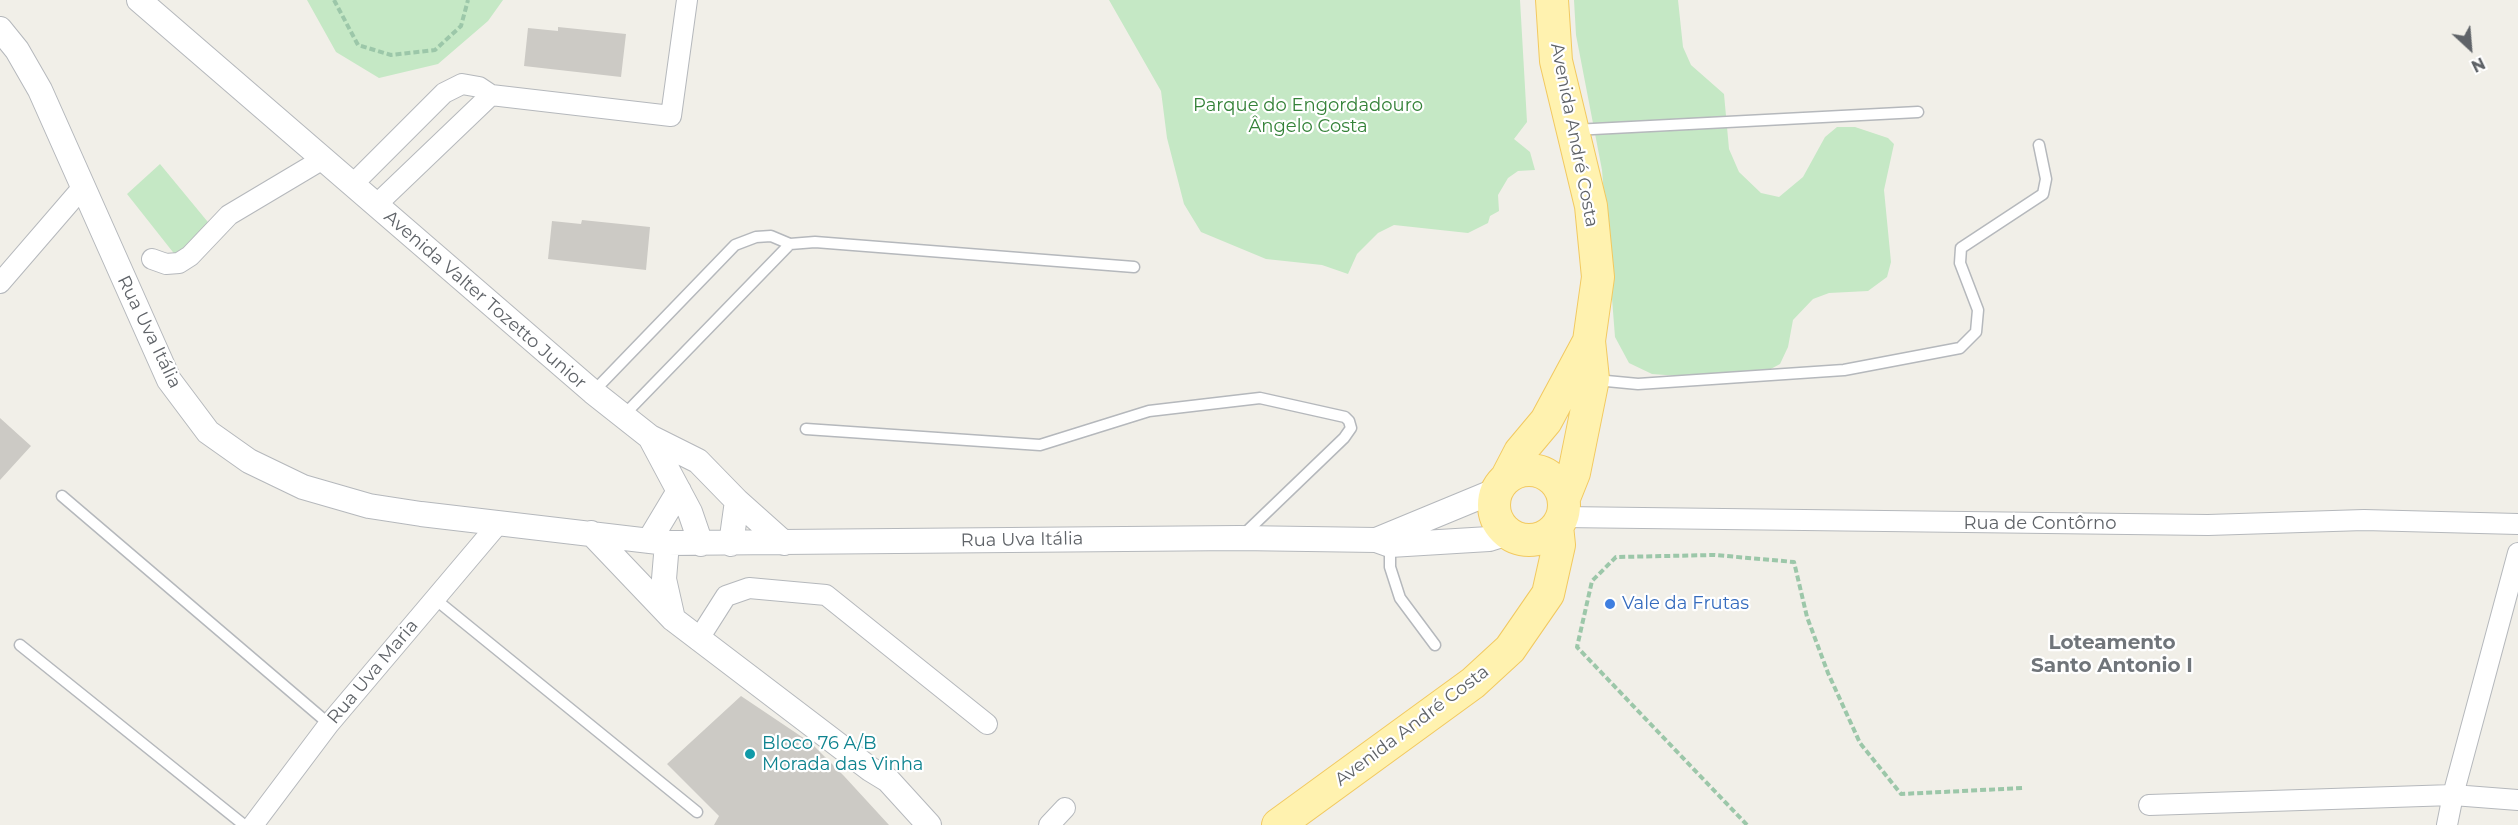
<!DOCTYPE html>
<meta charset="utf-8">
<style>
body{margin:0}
#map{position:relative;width:2518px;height:825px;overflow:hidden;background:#f1efe8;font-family:Montserrat,sans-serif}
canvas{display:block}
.north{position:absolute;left:2440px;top:18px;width:60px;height:60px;-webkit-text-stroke:4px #fff;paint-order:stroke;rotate:154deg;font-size:16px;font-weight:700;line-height:24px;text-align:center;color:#5f6368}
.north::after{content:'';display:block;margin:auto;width:21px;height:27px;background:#5f6368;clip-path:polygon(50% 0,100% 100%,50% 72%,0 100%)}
</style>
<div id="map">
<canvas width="2518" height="825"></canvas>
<div class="north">N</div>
</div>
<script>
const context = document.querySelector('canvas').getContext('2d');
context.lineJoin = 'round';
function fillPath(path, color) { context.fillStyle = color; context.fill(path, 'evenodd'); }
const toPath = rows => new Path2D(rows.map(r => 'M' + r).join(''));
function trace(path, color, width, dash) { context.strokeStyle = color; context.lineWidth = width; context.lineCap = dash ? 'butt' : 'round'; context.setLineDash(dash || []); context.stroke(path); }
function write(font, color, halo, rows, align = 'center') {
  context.font = font + ' Montserrat,sans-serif'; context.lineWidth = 4.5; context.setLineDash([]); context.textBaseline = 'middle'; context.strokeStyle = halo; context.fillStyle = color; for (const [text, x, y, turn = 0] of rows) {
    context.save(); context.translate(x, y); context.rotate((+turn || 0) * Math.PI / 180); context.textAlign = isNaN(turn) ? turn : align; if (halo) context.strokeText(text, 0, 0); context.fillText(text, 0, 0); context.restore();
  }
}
fillPath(toPath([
 [307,0,503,0,488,21,438,64,379,78,336,52],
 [1109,0,1520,0,1527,122,1514,139,1530,152,1535,170,1518,171,1508,178,1498,195,1499,211,1490,216,1488,223,1468,233,1394,225,1378,233,1357,254,1348,274,1322,265,1266,259,1201,232,1184,204,1167,138,1161,91],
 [1574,0,1678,0,1683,47,1691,65,1724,94,1729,149,1739,172,1761,193,1779,197,1803,177,1825,137,1837,127,1855,127,1888,138,1894,144,1884,190,1891,262,1887,277,1868,291,1829,293,1813,299,1793,320,1788,347,1780,364,1765,372,1692,377,1652,374,1629,363,1615,337,1602,170,1576,35],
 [160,164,212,227,176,256,127,194]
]), '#c5e8c5');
fillPath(toPath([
 [558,27,626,34,621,77,524,66,528,28,558,31],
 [582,220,650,227,646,270,548,259,552,221,581,224],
 [0,418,31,446,0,480],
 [741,696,811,743,844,776,889,825,714,825,719,816,667,764]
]), '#cccac5');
const service = toPath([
 [1574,130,1918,112],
 [1596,380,1638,384,1844,370,1960,348,1976,332,1978,310,1960,263,1961,248,2043,194,2046,179,2039,145],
 [593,392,735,245,756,237,771,236,790,244,815,242,1134,267],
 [623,416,790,244],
 [806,429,1040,445,1149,411,1260,398,1345,417,1349,421,1351,428,1344,438,1242,536],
 [62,496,329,724],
 [1390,545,1390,567,1400,598,1435,645],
 [435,599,697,812],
 [20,645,244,825]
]);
const minor = toPath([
 [352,185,444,93,462,84,479,87,491,95,671,116,687,0],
 [376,205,491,95],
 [152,259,166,264,179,263,190,256,229,215,323,159],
 [0,283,82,188],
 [1562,517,2208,525,2364,520,2518,524],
 [698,640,726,596,749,588,826,595,987,724],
 [2149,805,2453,795,2518,800],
 [253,825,329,724,499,523],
 [1049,825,1065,808],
 [2447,825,2453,795,2518,553]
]);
const tertiary = toPath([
 [139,0,593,392,650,437,698,461,737,501,731,544],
 [0,29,17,50,40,90,169,380,208,432,249,461,303,487,369,506,421,514,667,543,1239,538,1376,540,1390,545,1489,539,1508,533],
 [650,437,690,512,701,544],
 [737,501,784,543],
 [591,533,673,619,870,769,888,780,929,825],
 [1376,540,1497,490],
 [649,541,679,491],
 [667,543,664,579,673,619]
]);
const primary = toPath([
 [1552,0,1556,61,1591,206,1598,277,1589,341,1593,379,1574,473,1564,498],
 '1494 505a35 35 0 1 1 70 0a35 35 0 1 1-70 0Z',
 [1507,477,1520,452,1546,421,1589,341],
 [1278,825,1473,683,1510,649,1548,594,1559,545,1557,526]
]);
trace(service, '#b5b8bc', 13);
trace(minor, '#b5b8bc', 22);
trace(tertiary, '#b5b8bc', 26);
trace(primary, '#f2c960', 34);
trace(toPath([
 [334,0,358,45,391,55,435,50,461,26,468,0],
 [1747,825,1577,647,1592,581,1616,557,1715,555,1794,562,1807,617,1828,673,1860,743,1901,794,2023,788]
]), '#9cc7a9', 4, [6, 3]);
trace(service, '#fff', 10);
trace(minor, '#fff', 20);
trace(tertiary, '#fff', 24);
trace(primary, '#fff2af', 32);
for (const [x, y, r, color] of [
 [1610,604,6,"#3f7fe0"],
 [750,754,6,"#0f9aa8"]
]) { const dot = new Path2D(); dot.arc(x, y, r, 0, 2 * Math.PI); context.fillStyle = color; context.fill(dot); trace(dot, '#fff', 2); }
write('18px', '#348238', '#fff', [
 ["Parque do Engordadouro",1308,106],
 ["Ângelo Costa",1308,127]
]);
write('18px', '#5f6368', '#fff', [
 ["Avenida André Costa",1574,135,79],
 ["Avenida Valter Tozetto Junior",485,300,41],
 ["Rua Uva Itália",149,332,64],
 ["Rua de Contôrno",2040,524],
 ["Rua Uva Itália",1022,540,-1],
 ["Rua Uva Maria",373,672,-50],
 ["Avenida André Costa",1412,726,-37]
]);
write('18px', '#366cbe', '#fff', [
 ["Vale da Frutas",1622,604]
], 'left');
write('18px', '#0d838f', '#fff', [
 ["Bloco 76 A/B",762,744],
 ["Morada das Vinha",762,765]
], 'left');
write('bold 20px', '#70757a', '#fff', [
 ["Loteamento",2112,643],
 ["Santo Antonio I",2112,666]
]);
</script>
